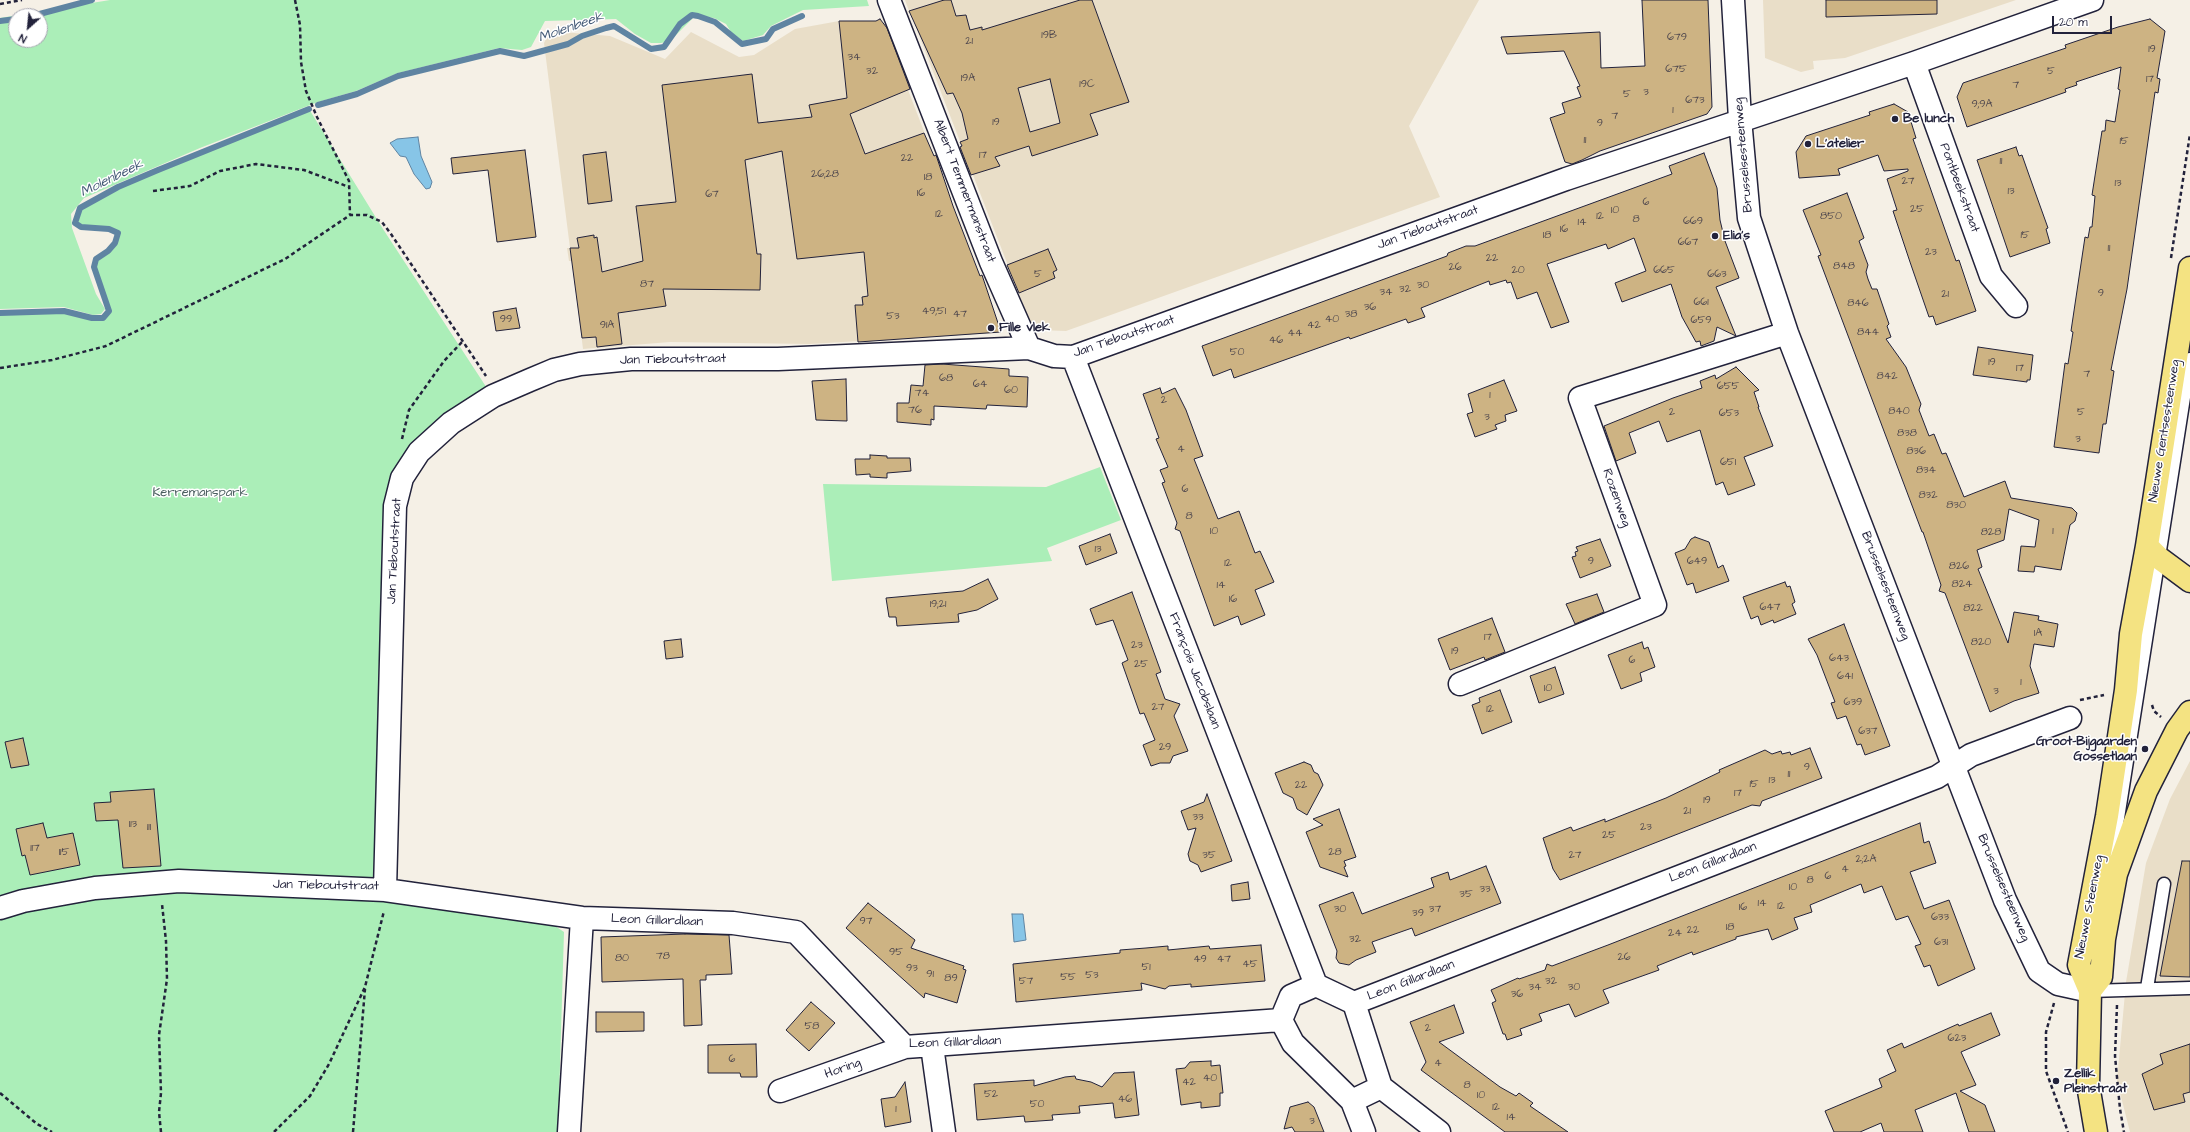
<!DOCTYPE html>
<meta charset="utf-8">
<style>
body{margin:0}
#map{position:relative;width:2190px;height:1132px;overflow:hidden;background:#f5f0e6;font-family:"Architects Daughter",sans-serif}
canvas{display:block}
.north{position:absolute;left:8px;top:8px;width:40px;height:40px;box-sizing:border-box;background:#fff;border:1px solid #a7a7b1;border-radius:50%;rotate:207deg;font-size:11px;font-weight:700;line-height:16px;text-align:center;color:#22223b}
.north::after{content:'';display:block;margin:auto;width:14px;height:18px;background:#22223b;clip-path:polygon(50% 0,100% 100%,50% 72%,0 100%)}
.scale{position:absolute;left:2052px;top:16px;width:60px;height:18px;box-sizing:border-box;border:2px solid #22223b;border-top:0;padding-left:5px;font-size:12px;line-height:14px;white-space:nowrap;color:#22223b;-webkit-text-stroke:3px #fff;paint-order:stroke}
</style>
<div id="map">
<canvas width="2190" height="1132"></canvas>
<div class="north">N</div>
<div class="scale">20 m</div>
</div>
<script>
const context = document.querySelector('canvas').getContext('2d');
context.lineJoin = 'round';
function fillPath(path, color) { context.fillStyle = color; context.fill(path, 'evenodd'); }
const toPath = rows => new Path2D(rows.map(r => 'M' + r).join(''));
function trace(path, color, width, dash) { context.strokeStyle = color; context.lineWidth = width; context.lineCap = dash ? 'butt' : 'round'; context.setLineDash(dash || []); context.stroke(path); }
function write(font, color, halo, rows, align = 'center') {
  context.font = font + ' "Architects Daughter",sans-serif'; context.lineWidth = 3; context.setLineDash([]); context.textBaseline = 'middle'; context.strokeStyle = halo; context.fillStyle = color; for (const [text, x, y, turn = 0] of rows) {
    context.save(); context.translate(x, y); context.rotate((+turn || 0) * Math.PI / 180); context.textAlign = isNaN(turn) ? turn : align; if (halo) context.strokeText(text, 0, 0); context.fillText(text, 0, 0); context.restore();
  }
}
fillPath(toPath([
 [905,0,1487,0,1479,0,1409,126,1440,197,1066,331,1039,330,1031,325,910,12,881,20,995,315,999,328,996,333,809,344,670,342,583,349,572,261,569,261,567,248,570,248,544,43,550,31,610,36,665,59,691,32,739,57,754,55,795,29,839,21,876,21,909,11],
 [1763,0,2016,0,1845,58,1813,61,1814,69,1801,72,1765,58],
 [2190,761,2190,1132,2130,1132,2117,1081,2126,982,2146,863,2170,799]
]), '#e9dec8');
fillPath(toPath([
 [110,0,867,0,869,6,803,10,771,26,763,35,743,41,731,32,726,24,714,18,695,16,670,41,661,43,651,43,635,34,616,19,545,21,531,47,522,50,499,48,398,73,356,91,318,102,200,148,84,198,71,214,72,228,96,294,105,309,101,314,93,315,64,307,0,309,0,18],
 [16,16,40,16,40,40,16,40],
 [309,109,383,229,498,405,452,428,404,486,390,898,552,924,564,932,558,1132,0,1132,0,313,64,311,92,318,103,318,109,311,94,267,96,259,115,243,118,233,109,229,81,227,75,223,80,208,118,187,158,170],
 [1100,467,1121,520,1047,548,1052,561,832,581,823,484,1046,487]
]), '#abeeb8');
const water = toPath([
 [418,137,421,156,432,182,430,188,426,189,414,174,406,157,400,156,390,143,397,139,418,137],
 [1012,914,1023,914,1026,940,1014,942,1012,914]
]);
fillPath(water, '#87c5e7');
trace(water, '#5f84a2', 1);
trace(toPath([
 [32,16,92,0],
 [0,21,16,19],
 [318,105,357,94,398,76,500,51,524,56,568,44,582,36,606,28,614,26,651,49,664,47,680,24,692,15,698,16,715,22,742,44,766,39,773,29,802,16],
 [0,313,64,311,92,318,103,318,109,311,94,267,96,259,108,251,115,243,118,233,109,229,81,227,75,223,80,208,118,187,158,170,309,109]
]), '#5f84a2', 6);
const building = toPath([
 [944,0,951,0,956,16,966,15,970,30,982,27,982,30,1080,0,1092,0,1129,102,1090,114,1098,135,1032,156,1029,146,995,157,1000,166,971,175,960,147,962,146,960,142,968,139,962,113,953,93,947,94,909,11,944,0],
 [1050,79,1060,123,1030,132,1018,88,1050,79],
 [1642,0,1708,0,1712,107,1707,114,1600,151,1582,160,1572,164,1565,162,1550,118,1565,113,1562,103,1581,97,1577,87,1580,86,1564,51,1507,54,1501,37,1600,32,1601,68,1645,66,1642,0],
 [1826,0,1937,0,1937,14,1826,17,1826,0],
 [880,19,887,28,910,89,850,114,865,154,924,133,934,156,936,155,953,206,980,276,982,275,1001,332,858,342,855,305,863,305,862,297,868,296,864,252,797,259,782,151,745,160,757,254,761,254,760,290,663,289,666,306,618,313,622,344,597,347,596,337,582,338,570,248,579,248,577,238,594,235,594,238,597,237,602,272,643,261,636,206,676,202,662,85,752,74,758,123,812,117,809,105,847,98,839,21,876,21,880,19],
 [2150,19,2165,31,2157,78,2160,79,2158,93,2155,92,2127,289,2111,370,2114,371,2106,424,2103,424,2099,453,2054,447,2065,363,2068,364,2073,332,2071,331,2085,237,2088,238,2090,227,2092,227,2095,196,2092,195,2102,131,2105,131,2106,120,2115,122,2120,90,2118,89,2121,67,2076,82,2077,85,2065,89,2066,92,1967,127,1957,97,1963,83,2066,48,2065,45,2118,27,2150,19],
 [1894,104,1908,112,1916,138,1913,139,1956,261,1959,260,1976,311,1936,325,1933,316,1929,317,1910,262,1893,211,1897,210,1887,179,1908,171,1908,169,1884,171,1878,155,1838,169,1840,175,1799,178,1796,152,1806,136,1870,115,1869,112,1894,104],
 [2016,147,2019,156,2022,155,2029,175,2048,228,2046,229,2050,243,2010,257,1977,160,2016,147],
 [525,150,536,237,497,242,488,170,453,174,451,158,525,150],
 [606,152,612,201,588,204,583,155,606,152],
 [1704,153,1717,188,1720,220,1725,241,1739,278,1716,287,1736,336,1717,327,1714,341,1701,346,1700,341,1696,342,1682,317,1671,284,1622,302,1615,283,1646,271,1634,238,1608,249,1606,244,1547,264,1569,322,1551,328,1537,292,1517,299,1511,282,1507,283,1506,280,1490,285,1489,281,1421,308,1425,317,1408,323,1406,319,1350,339,1349,337,1234,378,1231,369,1213,376,1202,346,1447,256,1448,253,1466,246,1475,246,1672,174,1669,166,1704,153],
 [1847,193,1864,238,1859,241,1868,265,1866,272,1868,279,1872,289,1877,289,1889,324,1887,326,1891,337,1886,339,1906,367,1921,404,1919,410,1929,436,1934,434,1942,454,1946,453,1964,497,2005,481,2011,498,2072,508,2077,513,2075,521,2070,525,2061,570,2035,566,2034,572,2018,571,2021,546,2035,547,2039,520,2009,509,2004,540,1977,550,1982,567,1978,569,2008,643,2014,612,2039,616,2038,620,2058,624,2054,647,2034,644,2030,666,2039,693,2014,701,1990,712,1945,593,1939,591,1941,585,1923,532,1922,532,1818,256,1821,255,1803,210,1847,193],
 [1048,249,1057,270,1053,272,1055,278,1019,293,1007,265,1048,249],
 [516,308,520,328,496,331,493,312,516,308],
 [1978,347,2033,355,2030,380,2027,380,2027,382,1973,375,1978,347],
 [942,364,1009,369,1009,376,1028,377,1027,407,987,405,986,409,934,406,934,420,931,419,931,425,897,422,897,403,909,403,911,385,923,386,925,365,942,364],
 [1736,367,1759,390,1754,392,1759,407,1758,407,1773,446,1744,457,1755,485,1728,495,1723,482,1716,485,1700,430,1667,442,1659,421,1629,433,1636,453,1616,461,1604,426,1673,398,1702,388,1700,381,1715,375,1716,379,1736,367],
 [846,379,847,421,816,420,812,381,846,379],
 [1504,380,1517,411,1505,415,1506,421,1495,425,1497,429,1475,437,1467,414,1473,412,1468,394,1504,380],
 [1160,388,1162,394,1175,388,1186,410,1203,456,1194,459,1218,519,1239,511,1255,553,1260,551,1274,582,1255,590,1265,615,1241,625,1238,616,1214,626,1180,531,1175,529,1177,523,1162,483,1165,482,1160,470,1168,467,1156,439,1159,438,1143,394,1160,388],
 [870,455,887,456,887,458,910,458,911,471,887,473,887,478,870,477,870,474,856,475,855,459,870,459,870,455],
 [1110,534,1117,553,1086,565,1079,546,1110,534],
 [1695,537,1709,542,1718,568,1723,565,1729,581,1696,593,1693,583,1687,585,1675,553,1685,549,1691,539,1695,537],
 [1600,539,1611,566,1580,578,1572,557,1576,556,1575,552,1578,551,1576,547,1600,539],
 [988,579,998,599,977,610,958,614,959,622,897,626,896,617,889,617,886,598,963,591,988,579],
 [1785,582,1787,587,1790,586,1795,602,1792,604,1796,614,1774,623,1773,620,1761,625,1758,616,1751,619,1743,597,1785,582],
 [1132,592,1161,672,1156,674,1165,699,1180,704,1174,716,1188,751,1173,756,1170,763,1160,763,1151,766,1143,745,1155,740,1144,713,1140,714,1122,663,1128,660,1113,620,1096,625,1090,609,1132,592],
 [1597,594,1604,612,1575,624,1566,604,1597,594],
 [1492,618,1505,652,1485,660,1484,657,1450,670,1438,639,1492,618],
 [1844,624,1890,746,1865,755,1861,744,1857,745,1846,716,1837,719,1831,703,1835,702,1817,655,1808,639,1844,624],
 [681,639,683,657,666,659,664,641,681,639],
 [1642,642,1644,649,1648,647,1655,667,1640,673,1642,681,1621,689,1608,655,1642,642],
 [1555,667,1564,694,1539,703,1530,676,1555,667],
 [1500,690,1512,722,1482,734,1472,705,1480,702,1479,698,1500,690],
 [23,738,29,765,11,768,5,742,23,738],
 [1810,748,1822,778,1762,801,1760,806,1752,805,1560,880,1553,869,1543,838,1571,827,1573,831,1605,819,1605,822,1666,798,1720,772,1719,770,1765,750,1772,754,1781,751,1782,754,1790,752,1791,755,1810,748],
 [1304,762,1311,765,1314,772,1318,774,1323,785,1307,815,1297,809,1293,798,1283,793,1275,773,1304,762],
 [154,789,161,866,123,868,118,820,96,821,94,803,111,802,110,792,154,789],
 [1207,794,1232,861,1201,872,1198,865,1190,861,1188,854,1196,828,1188,830,1181,811,1204,802,1207,794],
 [1339,809,1356,857,1344,861,1346,866,1344,867,1348,877,1320,867,1306,832,1323,825,1313,819,1339,809],
 [43,823,47,838,73,833,80,865,30,875,25,855,22,856,16,829,43,823],
 [1920,823,1924,843,1929,841,1936,863,1910,872,1924,909,1949,900,1975,969,1938,986,1930,965,1924,967,1915,946,1921,944,1908,916,1896,920,1882,886,1864,893,1861,884,1810,905,1812,912,1794,918,1798,929,1772,940,1768,929,1736,937,1736,939,1693,955,1692,952,1657,966,1659,970,1603,990,1609,1003,1575,1017,1569,1004,1539,1014,1542,1021,1520,1029,1522,1035,1507,1040,1505,1034,1503,1034,1492,1003,1496,1001,1491,990,1518,978,1519,979,1545,970,1547,964,1552,966,1608,945,1920,823],
 [2182,861,2190,861,2190,977,2160,976,2182,861],
 [1486,866,1501,903,1415,936,1412,928,1372,942,1376,952,1356,960,1349,965,1339,963,1336,958,1337,951,1319,905,1353,892,1362,914,1434,887,1431,878,1448,872,1450,880,1486,866],
 [1248,882,1250,899,1232,901,1231,885,1248,882],
 [868,903,915,940,911,948,964,966,963,969,966,970,957,1003,925,993,924,998,846,928,868,903],
 [685,934,729,935,732,974,706,975,706,980,700,980,702,1025,684,1026,683,979,602,982,601,937,685,934],
 [1261,945,1265,981,1191,987,1191,984,1169,986,1165,989,1141,983,1142,990,1016,1002,1013,964,1120,953,1120,950,1146,948,1168,946,1168,950,1209,946,1210,949,1261,945],
 [811,1002,835,1023,809,1051,786,1030,811,1002],
 [1454,1005,1464,1033,1439,1042,1500,1087,1516,1096,1519,1093,1533,1103,1530,1106,1568,1132,1505,1132,1421,1070,1426,1062,1410,1022,1454,1005],
 [596,1012,644,1012,644,1031,596,1032,596,1012],
 [1991,1013,2000,1035,1961,1052,1976,1085,1960,1091,1985,1105,1995,1132,1969,1132,1956,1093,1915,1110,1923,1132,1884,1132,1881,1123,1860,1132,1834,1132,1825,1111,1882,1087,1879,1079,1896,1071,1887,1050,1902,1043,1904,1048,1958,1024,1959,1026,1991,1013],
 [756,1044,757,1077,741,1077,740,1073,708,1073,708,1045,756,1044],
 [2190,1044,2190,1092,2183,1094,2185,1102,2154,1110,2142,1074,2163,1064,2160,1054,2190,1044],
 [1211,1061,1211,1066,1220,1065,1223,1093,1220,1093,1220,1106,1201,1108,1201,1102,1181,1105,1176,1069,1185,1068,1190,1062,1211,1061],
 [1134,1072,1139,1115,1115,1118,1113,1103,1079,1106,1080,1113,1052,1115,1053,1120,1025,1122,1024,1116,977,1120,974,1084,1034,1080,1034,1086,1065,1077,1075,1076,1076,1079,1091,1082,1102,1087,1114,1073,1134,1072],
 [905,1082,911,1122,885,1127,881,1099,895,1097,905,1082],
 [1308,1102,1314,1107,1324,1132,1295,1132,1292,1127,1284,1129,1290,1107,1308,1102]
]);
fillPath(building, '#cdb383');
trace(building, '#22223b', 1);
const service = toPath([
 [2113,863,2116,831,2190,359],
 [2147,988,2164,884],
 [2090,991,2190,988]
]);
const minor = toPath([
 [889,0,991,262,1029,348],
 [1733,0,1740,119,1749,218,1787,333,2005,900,2039,971,2058,984,2090,991],
 [1914,63,1991,276,2016,306],
 [1073,357,1316,985],
 [1460,684,1655,605,1580,398,1787,333],
 [385,890,582,918,733,923,796,932,905,1047,1281,1020],
 [0,908,23,901,95,888,179,881,385,890,395,506,402,478,419,452,451,423,493,396,530,380,554,370,580,364,631,359,778,359,1029,348,1054,356,1073,357,1566,179,1914,63,2092,0],
 [1316,985,1354,1003,1381,1087,1439,1132],
 [1316,985,1291,996,1281,1020,1293,1043,1352,1101,1381,1087],
 [1354,1003,1937,777,1971,755,2070,718],
 [932,1046,944,1132],
 [780,1091,905,1047],
 [1352,1101,1364,1132],
 [569,1132,582,918]
]);
const primary = toPath([
 [2147,546,2159,558,2190,581],
 [2090,991,2101,977,2104,939,2116,874,2146,791,2177,730,2190,712],
 [2096,1132,2088,1085,2090,991,2079,965,2107,816,2126,690,2131,634,2147,546,2190,268]
]);
trace(service, '#22223b', 15);
trace(minor, '#22223b', 25);
trace(primary, '#22223b', 25);
trace(toPath([
 [295,0,300,25,301,62,306,91,317,117,349,181,350,215],
 [0,4,22,0],
 [153,191,190,186,220,171,256,164,304,170,349,187],
 [2171,258,2190,134],
 [0,368,52,360,106,346,285,259,350,215,367,215,382,222,391,234,486,376],
 [402,439,409,410,444,361,462,342],
 [2080,700,2104,695],
 [2152,705,2154,711,2161,717],
 [2054,1003,2046,1032,2046,1071,2068,1132],
 [2117,1005,2115,1056,2120,1109,2124,1132],
 [0,1093,37,1124,52,1132],
 [161,1132,159,1112,161,1093,159,1035,167,979,166,941,162,904],
 [274,1132,310,1096,329,1064,365,987,384,911],
 [353,1132,365,989]
]), '#22223b', 2.5, [4, 3]);
trace(service, '#fff', 12);
trace(minor, '#fff', 22);
trace(primary, '#f4e382', 22);
for (const [x, y, r, color] of [
 [1895,119,4,"#22223b"],
 [1808,144,4,"#22223b"],
 [1715,236,4,"#22223b"],
 [991,328,4,"#22223b"],
 [2145,749,4,"#22223b"],
 [2056,1081,4,"#22223b"]
]) { const dot = new Path2D(); dot.arc(x, y, r, 0, 2 * Math.PI); context.fillStyle = color; context.fill(dot); trace(dot, '#fff', 1.5); }
write('11px', '#4d464d', null, [
 ["19B",1049,36],
 ["679",1677,38],
 ["21",969,42],
 ["19",2152,50],
 ["34",854,58],
 ["675",1676,70],
 ["32",872,72],
 ["5",2051,72],
 ["19A",968,79],
 ["17",2150,80],
 ["19C",1087,85],
 ["7",2016,86],
 ["3",1646,93],
 ["5",1627,95],
 ["673",1695,101],
 ["9;9A",1982,105],
 ["1",1673,111],
 ["7",1615,117],
 ["19",996,123],
 ["9",1600,124],
 ["11",1585,141],
 ["15",2124,142],
 ["17",983,156],
 ["22",907,159],
 ["11",2001,162],
 ["26;28",825,175],
 ["18",928,178],
 ["27",1908,182],
 ["13",2118,184],
 ["13",2011,192],
 ["16",921,194],
 ["67",712,195],
 ["6",1646,203],
 ["25",1917,210],
 ["10",1615,211],
 ["12",939,215],
 ["12",1600,217],
 ["850",1831,217],
 ["8",1636,220],
 ["669",1693,222],
 ["14",1582,223],
 ["16",1564,230],
 ["18",1547,236],
 ["15",2025,236],
 ["667",1688,243],
 ["11",2109,249],
 ["23",1931,253],
 ["22",1492,259],
 ["848",1844,267],
 ["26",1455,268],
 ["20",1518,271],
 ["665",1664,271],
 ["5",1038,275],
 ["663",1717,275],
 ["87",647,285],
 ["30",1423,286],
 ["32",1405,290],
 ["34",1386,293],
 ["9",2101,294],
 ["21",1945,295],
 ["661",1701,303],
 ["846",1858,304],
 ["36",1370,308],
 ["49;51",934,312],
 ["47",960,315],
 ["38",1351,315],
 ["53",893,317],
 ["99",506,320],
 ["40",1332,320],
 ["659",1701,321],
 ["91A",607,326],
 ["42",1314,326],
 ["844",1868,333],
 ["44",1295,334],
 ["46",1276,341],
 ["50",1237,353],
 ["19",1992,363],
 ["17",2020,369],
 ["7",2087,375],
 ["842",1887,377],
 ["68",946,379],
 ["64",980,385],
 ["655",1728,387],
 ["60",1011,391],
 ["74",922,394],
 ["1",1490,396],
 ["2",1164,401],
 ["76",915,411],
 ["840",1899,412],
 ["2",1672,413],
 ["5",2081,413],
 ["653",1729,414],
 ["3",1487,418],
 ["838",1907,434],
 ["3",2078,440],
 ["4",1181,450],
 ["836",1916,452],
 ["651",1728,463],
 ["834",1926,471],
 ["6",1185,490],
 ["832",1928,496],
 ["830",1956,506],
 ["8",1189,517],
 ["10",1214,532],
 ["1",2053,532],
 ["828",1991,533],
 ["13",1098,550],
 ["9",1591,562],
 ["649",1697,562],
 ["12",1228,564],
 ["826",1959,567],
 ["824",1962,585],
 ["14",1221,586],
 ["16",1233,600],
 ["19;21",938,605],
 ["647",1770,608],
 ["822",1973,609],
 ["1A",2038,634],
 ["17",1488,638],
 ["820",1981,643],
 ["23",1137,646],
 ["19",1455,652],
 ["643",1839,659],
 ["6",1632,661],
 ["25",1141,665],
 ["641",1845,677],
 ["1",2021,683],
 ["10",1548,689],
 ["3",1996,692],
 ["639",1853,703],
 ["27",1158,708],
 ["12",1490,710],
 ["637",1868,732],
 ["29",1165,748],
 ["9",1807,768],
 ["11",1789,775],
 ["13",1772,781],
 ["15",1754,785],
 ["22",1301,786],
 ["17",1738,794],
 ["19",1707,801],
 ["21",1687,812],
 ["33",1198,818],
 ["113",133,825],
 ["111",149,828],
 ["23",1646,828],
 ["25",1609,836],
 ["117",35,849],
 ["115",64,853],
 ["28",1335,853],
 ["35",1209,856],
 ["27",1575,856],
 ["2;2A",1866,860],
 ["4",1845,870],
 ["6",1828,877],
 ["8",1810,881],
 ["10",1793,888],
 ["33",1485,890],
 ["35",1466,895],
 ["14",1762,904],
 ["12",1781,907],
 ["16",1743,908],
 ["30",1340,910],
 ["37",1435,910],
 ["39",1418,914],
 ["633",1940,918],
 ["97",866,922],
 ["18",1730,928],
 ["22",1693,931],
 ["24",1675,934],
 ["32",1355,940],
 ["631",1941,943],
 ["95",896,953],
 ["78",663,957],
 ["26",1624,958],
 ["80",622,959],
 ["49",1200,960],
 ["47",1224,960],
 ["45",1250,965],
 ["51",1146,968],
 ["93",912,969],
 ["91",930,975],
 ["53",1092,976],
 ["55",1068,978],
 ["89",951,979],
 ["57",1026,982],
 ["32",1551,982],
 ["34",1535,988],
 ["30",1574,988],
 ["36",1517,995],
 ["58",812,1027],
 ["2",1428,1029],
 ["623",1957,1039],
 ["6",732,1060],
 ["4",1438,1064],
 ["40",1210,1079],
 ["42",1189,1083],
 ["8",1467,1086],
 ["52",991,1095],
 ["10",1481,1096],
 ["46",1125,1100],
 ["50",1037,1105],
 ["12",1496,1108],
 ["1",896,1110],
 ["14",1511,1118],
 ["3",1312,1122]
]);
write('bold 13px', '#22223b', '#fff', [
 ["Be lunch",1903,119],
 ["L'atelier",1816,144],
 ["Elia's",1723,236],
 ["Fille vlek",999,328],
 ["Groot-Bijgaarden",2137,742,"right"],
 ["Gossetlaan",2137,757,"right"],
 ["Zellik",2064,1074],
 ["Pleinstraat",2064,1089]
], 'left');
write('13px', '#22223b', '#fff', [
 ["Brusselsesteenweg",1744,155,-95],
 ["Pontbeekstraat",1959,188,70],
 ["Albert Temmermanstraat",964,191,69],
 ["Jan Tieboutstraat",1428,228,-20],
 ["Jan Tieboutstraat",1124,337,-19],
 ["Jan Tieboutstraat",673,360,-1],
 ["Nieuwe Gentsesteenweg",2165,431,-81],
 ["Rozenweg",1616,498,70],
 ["Jan Tieboutstraat",395,551,-87],
 ["Brusselsesteenweg",1885,586,69],
 ["François Jacobslaan",1194,671,69],
 ["Leon Gillardlaan",1713,863,-21],
 ["Jan Tieboutstraat",326,886,1],
 ["Brusselsesteenweg",2003,888,67],
 ["Nieuwe Steenweg",2090,907,-79],
 ["Leon Gillardlaan",657,921,2],
 ["Leon Gillardlaan",1411,981,-21],
 ["Leon Gillardlaan",955,1043,-2],
 ["Horing",843,1069,-20]
]);
write('13px', '#4b5f60', '#fff', [
 ["Kerremanspark",200,493]
]);
write('italic 14px', '#455b77', '#fff', [
 ["Molenbeek",571,28,-19],
 ["Molenbeek",112,179,-26]
]);
</script>
